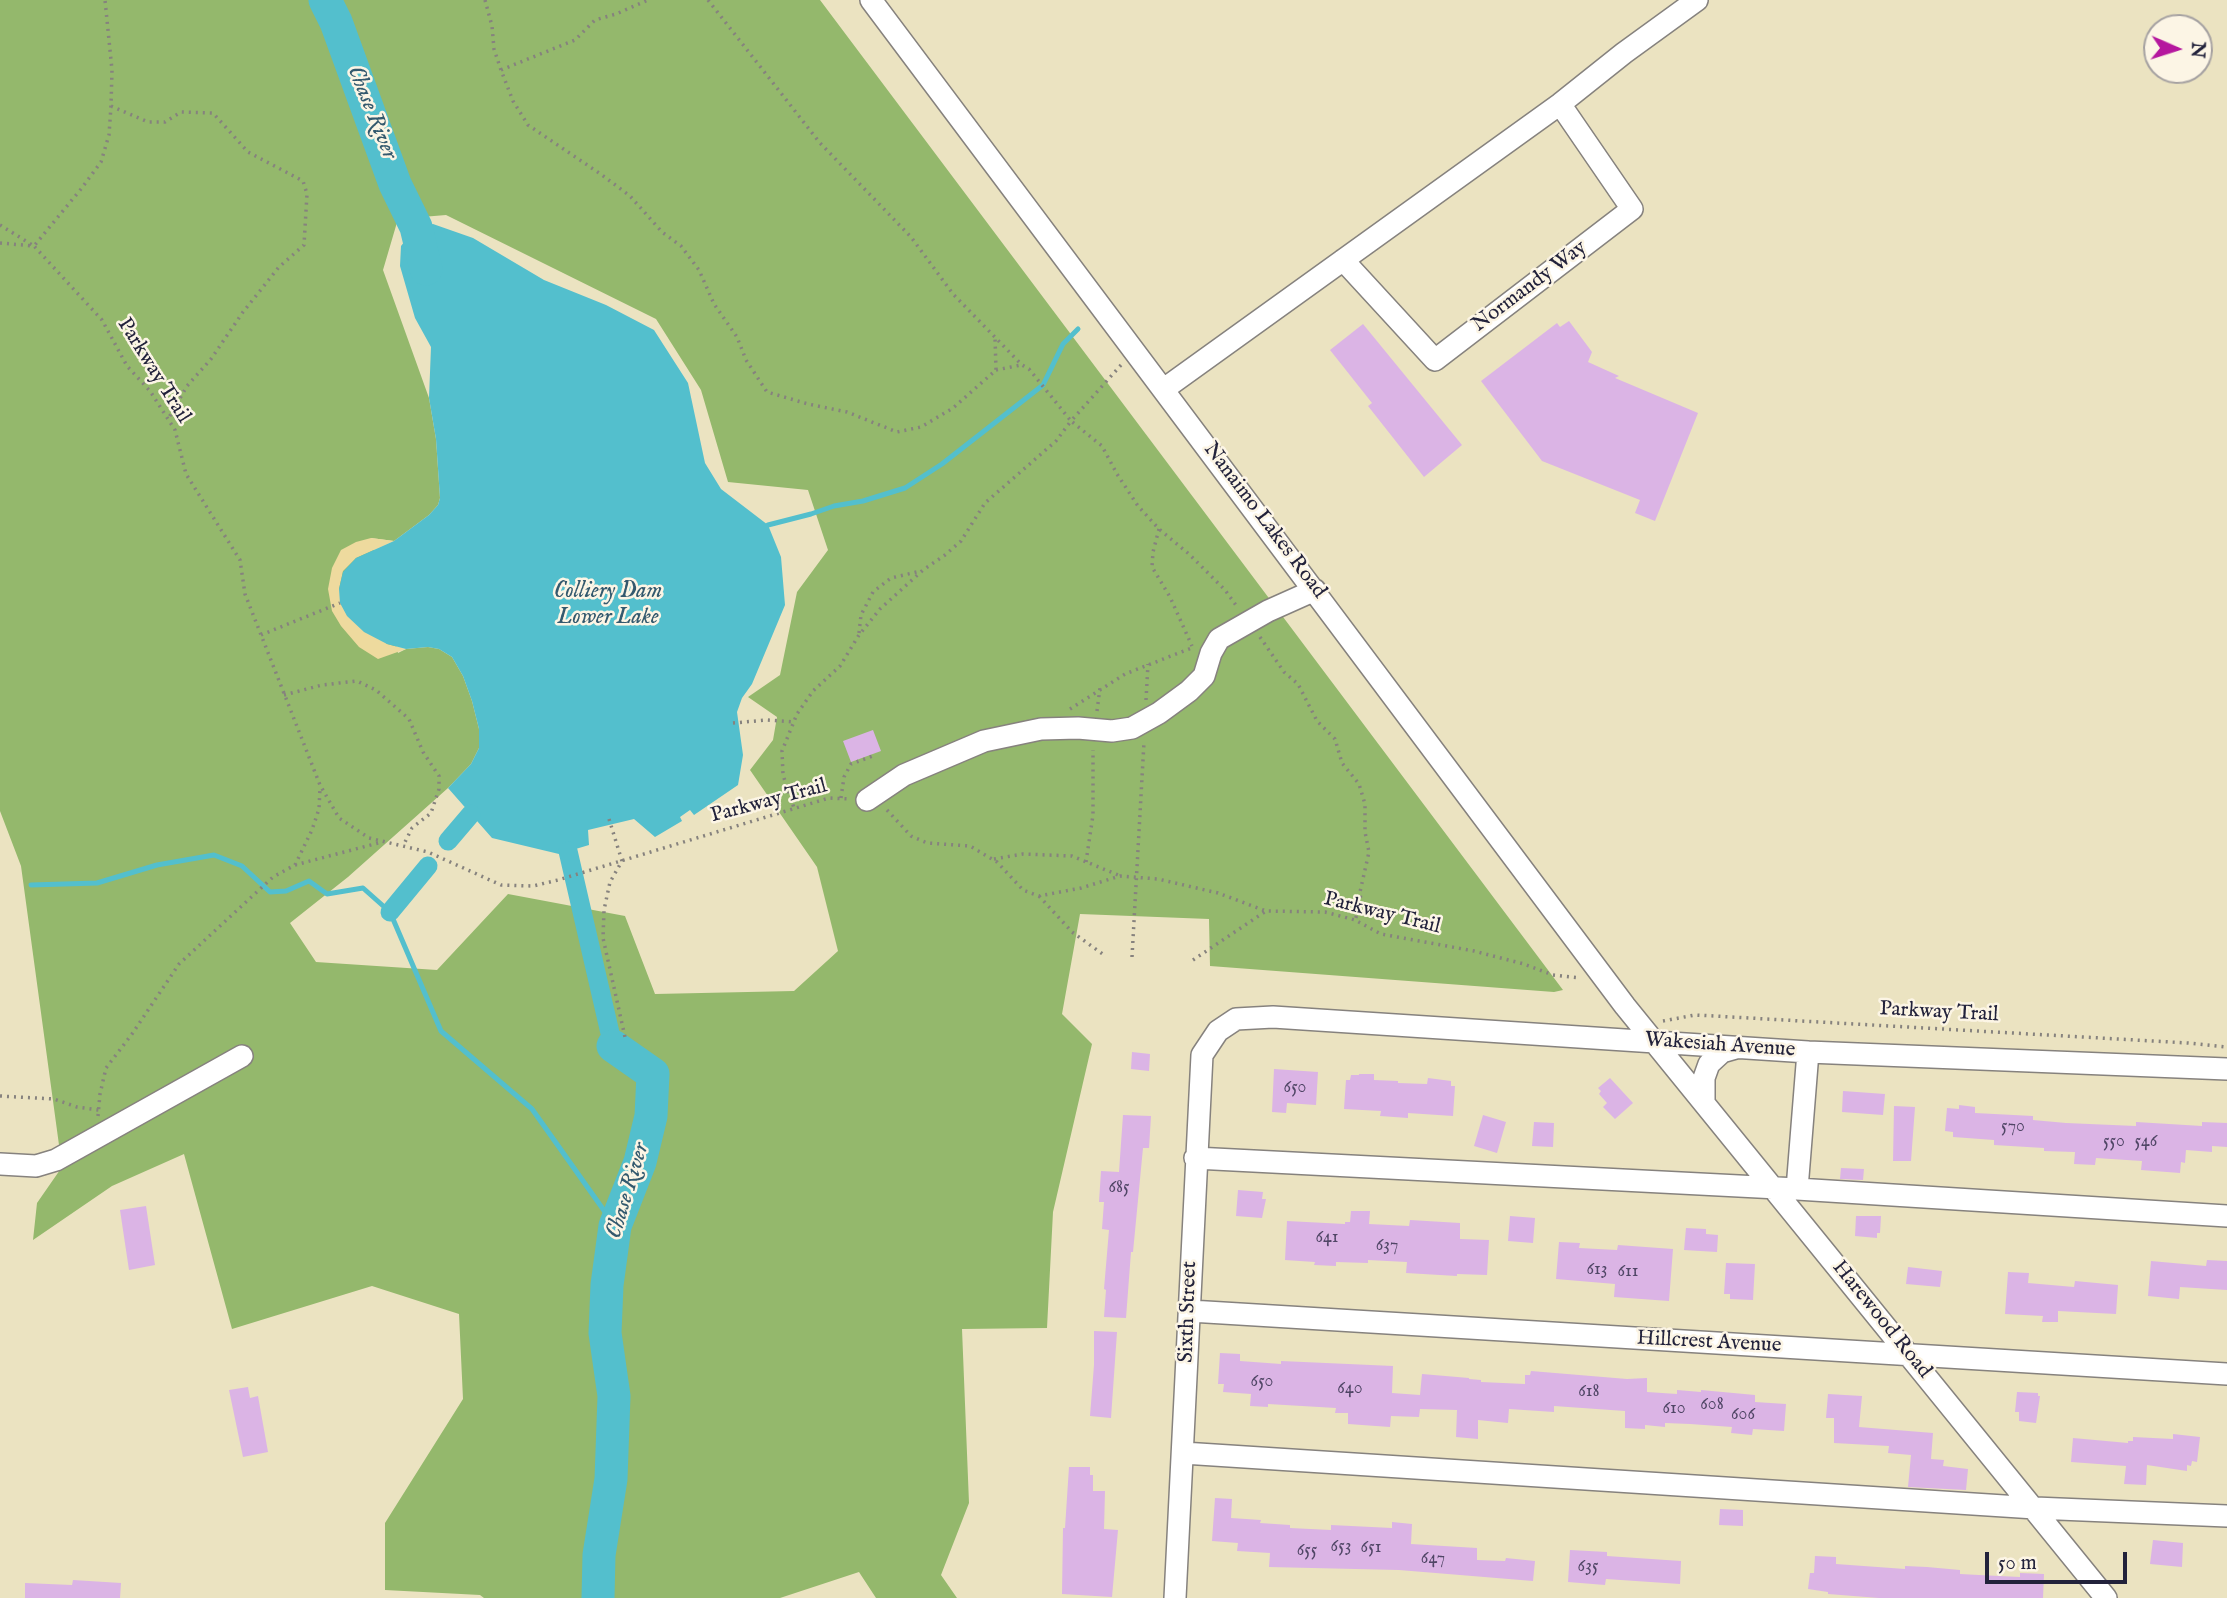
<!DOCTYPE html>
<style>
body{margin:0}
#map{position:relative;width:2227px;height:1598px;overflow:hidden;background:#ebe3c1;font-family:"IM FELL English",serif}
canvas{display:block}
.north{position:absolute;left:2143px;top:14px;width:70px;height:70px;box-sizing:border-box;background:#fcf5e5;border:2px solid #a5a1a1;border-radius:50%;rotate:93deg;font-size:19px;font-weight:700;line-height:28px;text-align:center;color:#22223b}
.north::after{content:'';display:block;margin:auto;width:24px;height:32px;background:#b5179e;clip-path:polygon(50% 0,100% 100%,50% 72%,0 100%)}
.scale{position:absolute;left:1985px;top:1552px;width:142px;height:32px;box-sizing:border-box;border:4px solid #22223b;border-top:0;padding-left:9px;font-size:21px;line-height:24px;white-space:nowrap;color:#22223b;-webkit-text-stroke:5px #fcf5e5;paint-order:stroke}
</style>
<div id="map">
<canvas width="2227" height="1598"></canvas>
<div class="north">N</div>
<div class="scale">50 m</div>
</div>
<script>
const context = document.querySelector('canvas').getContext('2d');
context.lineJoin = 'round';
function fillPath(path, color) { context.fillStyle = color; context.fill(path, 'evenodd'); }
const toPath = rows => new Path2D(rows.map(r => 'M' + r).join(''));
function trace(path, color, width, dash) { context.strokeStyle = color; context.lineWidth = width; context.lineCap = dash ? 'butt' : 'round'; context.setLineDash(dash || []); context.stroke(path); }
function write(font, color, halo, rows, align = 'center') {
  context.font = font + ' "IM FELL English",serif'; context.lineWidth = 5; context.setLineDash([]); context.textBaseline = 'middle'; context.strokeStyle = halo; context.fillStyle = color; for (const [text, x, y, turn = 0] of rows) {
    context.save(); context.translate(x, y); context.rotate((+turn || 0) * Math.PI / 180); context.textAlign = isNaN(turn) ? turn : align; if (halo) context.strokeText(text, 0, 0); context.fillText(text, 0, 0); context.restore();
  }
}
fillPath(toPath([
 [0,0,820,0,1563,990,1554,992,1210,966,1209,919,1080,914,1062,1014,1092,1044,1053,1212,1047,1328,962,1329,969,1503,941,1575,957,1598,876,1598,859,1572,780,1598,484,1598,480,1595,385,1590,385,1523,463,1399,459,1314,372,1286,232,1329,184,1154,112,1186,33,1240,37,1203,62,1167,21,866,0,811],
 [446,215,656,319,701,390,728,482,808,490,828,550,797,592,780,675,748,697,777,717,773,740,750,770,817,867,838,951,794,991,655,994,625,916,508,894,437,970,316,962,290,923,348,877,448,788,471,764,479,748,479,729,472,701,463,676,452,657,439,649,428,647,406,649,398,653,371,538,394,541,429,515,438,505,440,498,436,439,429,398,383,270,398,219]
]), '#94b86c');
fillPath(toPath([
 [371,538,394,541,356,558,343,571,339,589,387,644,406,649,378,659,359,647,341,626,332,611,328,589,332,568,341,550,356,542]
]), '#eeda9e');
fillPath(toPath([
 [433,224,473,238,544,280,606,305,654,330,688,383,705,463,721,489,768,525,781,557,785,605,752,684,742,698,737,712,743,755,738,785,694,815,690,810,680,817,682,821,655,837,634,819,588,830,589,845,559,854,492,838,448,788,471,764,479,748,479,729,472,701,463,676,452,657,439,649,428,647,406,649,387,644,364,632,347,616,340,603,339,589,343,572,356,558,394,541,429,515,438,505,440,498,436,439,429,398,431,347,415,318,400,266,401,246,416,227]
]), '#53bfcd');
trace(toPath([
 [768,525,811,514,834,506,863,501,905,488,942,464,1043,385,1063,344,1078,329],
 [31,885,97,883,157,865,214,855,242,866,270,892,286,891,309,881,327,894,363,888,390,912,441,1031,532,1109,615,1226]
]), '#53bfcd', 5);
trace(toPath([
 [448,841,471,814],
 [568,851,613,1046],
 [390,912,428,866]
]), '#53bfcd', 19);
trace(toPath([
 [325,0,336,22,395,184,416,227,426,269],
 [598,1598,599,1555,611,1479,614,1396,605,1333,607,1285,615,1226,640,1162,651,1116,653,1074,613,1046]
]), '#53bfcd', 33);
fillPath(toPath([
 [1569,321,1592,352,1588,362,1619,376,1615,378,1698,413,1655,521,1635,513,1640,500,1542,461,1481,381,1557,323,1560,327],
 [1363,324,1462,445,1424,477,1368,406,1372,403,1330,350],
 [873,730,881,751,851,762,843,741],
 [1132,1052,1150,1054,1149,1071,1131,1069],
 [1274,1069,1318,1072,1316,1105,1287,1103,1286,1113,1272,1112],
 [1359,1074,1374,1074,1374,1080,1398,1081,1398,1083,1427,1084,1428,1078,1451,1081,1451,1086,1455,1086,1453,1116,1408,1113,1408,1118,1380,1116,1381,1111,1344,1109,1346,1080,1350,1080,1351,1075,1359,1075],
 [1610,1078,1633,1103,1615,1119,1603,1107,1607,1103,1599,1094,1601,1091,1598,1088],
 [1843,1091,1885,1094,1883,1115,1842,1112],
 [1959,1105,1975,1107,1975,1113,2033,1116,2033,1120,2066,1123,2136,1126,2136,1122,2202,1126,2202,1122,2227,1123,2227,1147,2212,1146,2212,1152,2186,1150,2185,1163,2181,1162,2180,1173,2141,1170,2142,1161,2096,1158,2095,1165,2074,1164,2075,1152,2044,1151,2044,1148,1994,1145,1994,1140,1953,1137,1953,1132,1945,1131,1947,1108,1959,1109],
 [1894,1106,1915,1107,1911,1161,1893,1161],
 [1123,1115,1151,1116,1149,1148,1143,1148,1133,1252,1131,1252,1126,1318,1104,1317,1106,1290,1104,1289,1109,1230,1102,1229,1104,1202,1099,1202,1101,1171,1119,1172],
 [1483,1115,1506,1122,1497,1153,1474,1146],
 [1534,1122,1554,1123,1553,1147,1532,1146],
 [1841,1168,1864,1169,1863,1180,1840,1179],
 [1238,1190,1263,1192,1262,1199,1266,1199,1262,1218,1236,1216],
 [146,1206,155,1265,129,1270,120,1210],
 [1351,1211,1370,1211,1369,1224,1409,1226,1410,1220,1460,1223,1460,1239,1489,1240,1487,1275,1457,1274,1457,1276,1406,1273,1407,1262,1368,1260,1368,1263,1336,1262,1336,1266,1314,1265,1315,1262,1285,1260,1287,1221,1345,1224,1345,1222,1350,1222],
 [1510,1216,1535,1218,1533,1243,1508,1241],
 [1856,1216,1881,1216,1880,1233,1877,1233,1877,1238,1855,1236],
 [1686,1228,1706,1229,1706,1234,1718,1235,1717,1252,1684,1250],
 [1559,1242,1580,1243,1579,1248,1617,1250,1618,1245,1673,1249,1669,1301,1614,1297,1615,1284,1556,1279],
 [2207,1260,2227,1261,2227,1290,2180,1287,2179,1299,2148,1296,2151,1261,2206,1266],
 [1726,1263,1755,1264,1753,1300,1730,1299,1730,1294,1724,1294],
 [1908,1267,1942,1271,1940,1287,1906,1284],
 [2008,1272,2029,1273,2028,1283,2074,1287,2075,1281,2118,1285,2116,1314,2058,1311,2058,1322,2042,1322,2043,1316,2005,1314],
 [1094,1331,1117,1332,1111,1418,1090,1416,1094,1365],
 [1220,1353,1240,1354,1240,1361,1281,1364,1281,1361,1393,1366,1392,1393,1420,1395,1422,1374,1469,1378,1469,1379,1481,1380,1481,1382,1525,1384,1525,1375,1530,1375,1531,1371,1627,1379,1647,1378,1647,1392,1677,1394,1677,1390,1701,1392,1701,1390,1755,1395,1755,1402,1786,1404,1784,1431,1753,1429,1752,1435,1731,1433,1732,1427,1690,1424,1665,1423,1665,1427,1645,1425,1645,1429,1625,1428,1625,1411,1554,1406,1554,1412,1509,1409,1508,1423,1478,1420,1478,1439,1456,1437,1457,1410,1420,1409,1419,1417,1391,1416,1390,1427,1348,1424,1348,1413,1335,1413,1336,1408,1268,1404,1268,1407,1250,1406,1251,1394,1223,1392,1224,1384,1218,1384],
 [248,1387,250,1398,258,1396,268,1452,243,1457,229,1390],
 [2017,1392,2038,1393,2038,1396,2040,1396,2036,1423,2019,1421,2019,1412,2015,1412],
 [1828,1394,1862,1396,1859,1427,1933,1433,1931,1459,1944,1460,1943,1466,1968,1469,1966,1490,1908,1487,1911,1455,1888,1453,1889,1446,1834,1443,1834,1418,1826,1418],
 [2173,1434,2200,1437,2197,1462,2192,1461,2191,1466,2187,1465,2187,1471,2147,1465,2146,1485,2124,1484,2126,1466,2071,1462,2073,1438,2128,1443,2128,1441,2133,1441,2133,1437,2173,1439],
 [1069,1467,1090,1467,1090,1475,1093,1475,1093,1491,1105,1491,1104,1529,1118,1530,1112,1597,1062,1594,1063,1528,1065,1528],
 [1215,1498,1232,1499,1231,1518,1261,1520,1260,1523,1290,1525,1290,1528,1331,1530,1331,1525,1392,1528,1392,1522,1412,1524,1411,1544,1477,1548,1477,1560,1505,1561,1506,1558,1535,1561,1533,1581,1399,1570,1269,1567,1270,1553,1237,1551,1238,1543,1212,1541],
 [1720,1509,1743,1510,1743,1526,1719,1525],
 [2153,1540,2183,1543,2182,1567,2150,1564],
 [1570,1550,1607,1552,1607,1556,1681,1561,1680,1584,1606,1579,1605,1585,1568,1582],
 [1815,1556,1836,1557,1836,1564,1905,1569,1905,1566,1927,1567,1960,1570,1960,1574,1979,1575,2020,1577,2020,1573,2044,1574,2043,1598,1879,1598,1828,1594,1828,1592,1808,1589,1810,1573,1814,1573],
 [73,1580,121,1583,120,1598,25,1598,25,1583,72,1585]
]), '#dbb4e5');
const minor = toPath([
 [871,0,1625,1006,2106,1598],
 [1343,260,1435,360,1632,209,1560,104],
 [1164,389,1560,104,1624,53,1697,0],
 [867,800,904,775,984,741,1041,729,1078,728,1112,731,1132,728,1159,713,1189,691,1204,676,1211,653,1219,639,1268,611,1315,590],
 [1704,1102,1704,1078,1709,1064,1722,1052,1736,1048],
 [1195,1158,1797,1189,1808,1052],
 [0,1164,36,1166,56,1160,242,1056],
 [1797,1189,2227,1216],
 [1190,1311,2227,1374],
 [1183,1453,2035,1508,2227,1516],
 [1175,1598,1202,1055,1218,1031,1236,1019,1273,1017,1808,1052,2227,1069]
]);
trace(minor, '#86827e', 24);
trace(toPath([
 [485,0,492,26,494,49,501,70,513,101,528,125,602,175,630,196,662,232,681,246,699,270,714,304,737,337,746,360,767,392,808,404,847,412,897,432,921,427,953,408,996,370,995,337],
 [708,0,820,143,911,237,953,294,1022,365,1029,369,1071,421,1056,441,985,503,961,541,945,555,923,570,880,609,859,635,840,666,813,691,797,714,782,751,783,775,794,808],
 [501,70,575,40,595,20,616,14,648,0],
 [111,106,148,122,165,122,181,112,213,113,248,152,303,181,307,194,304,245,279,267,243,312,211,359,187,386,168,419],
 [0,225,34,246,81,189,101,162,109,135,111,106,112,70,105,0],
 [0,243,34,246,102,320,127,366,150,391,175,430,186,474,240,560,245,594,320,785,339,818,369,838,428,852,501,885,533,886,558,880,829,798,850,799],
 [1121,365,1071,421,1102,446,1117,474,1138,506,1159,529,1189,554,1225,590,1238,608],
 [996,370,1021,365],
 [1159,529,1153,552,1152,567,1170,597,1192,646],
 [859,633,861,615,873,592,891,578,921,571],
 [261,635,340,603],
 [1260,637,1284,672,1298,684,1317,721,1335,739,1342,763,1359,784,1365,804,1365,832,1369,852,1360,892,1361,903,1355,920],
 [284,695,322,685,357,681,376,690,409,719,423,752,439,776,439,789,431,813,412,828,403,846],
 [1146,700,1148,664],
 [1070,709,1125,674,1194,647],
 [1097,711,1100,688],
 [733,723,767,720,794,722],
 [841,798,844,777,851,764,873,756,872,755],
 [887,810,911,836,927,843,970,846,997,862,1023,890,1039,896,1081,888,1120,876,1158,879,1218,893,1266,911,1325,912,1355,920,1381,934,1474,951,1524,964,1553,975,1580,978],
 [609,819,622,861,610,882,604,910,603,938,625,1037],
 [994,859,1023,854,1072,856,1118,875],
 [1086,862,1093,815,1093,750],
 [295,865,312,830,319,809,320,788],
 [1039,896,1072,932,1104,955],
 [1132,957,1144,742],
 [1193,960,1266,911],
 [1663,1021,1695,1015,1714,1016,2188,1043,2227,1047],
 [0,1096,54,1099,77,1107,99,1110],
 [98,1116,100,1094,106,1068,132,1034,179,964,273,877,295,865,382,842]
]), '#86827e', 3.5, [2, 5]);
trace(minor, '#fff', 21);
write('18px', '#504666', null, [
 ["650",1295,1088],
 ["570",2013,1127],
 ["550",2114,1142],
 ["546",2146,1142],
 ["685",1119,1188],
 ["641",1327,1238],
 ["637",1387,1246],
 ["613",1597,1270],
 ["611",1628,1272],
 ["650",1262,1382],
 ["640",1350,1389],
 ["618",1589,1392],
 ["608",1712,1405],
 ["610",1674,1409],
 ["606",1743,1415],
 ["653",1341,1547],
 ["651",1371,1548],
 ["655",1307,1551],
 ["647",1433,1559],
 ["635",1588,1567]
]);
write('21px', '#22223b', '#fcf5e5', [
 ["Normandy Way",1530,287,-37],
 ["Parkway Trail",153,371,58],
 ["Nanaimo Lakes Road",1264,521,53],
 ["Parkway Trail",769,802,-15],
 ["Parkway Trail",1382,914,14],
 ["Parkway Trail",1939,1013,3],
 ["Wakesiah Avenue",1720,1046,4],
 ["Sixth Street",1189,1312,-88],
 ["Harewood Road",1881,1320,51],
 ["Hillcrest Avenue",1709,1343,3]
]);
write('italic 23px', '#33596e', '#fcf5e5', [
 ["Chase River",371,113,68],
 ["Colliery Dam",608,592],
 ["Lower Lake",608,618],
 ["Chase River",629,1191,-73]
]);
</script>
